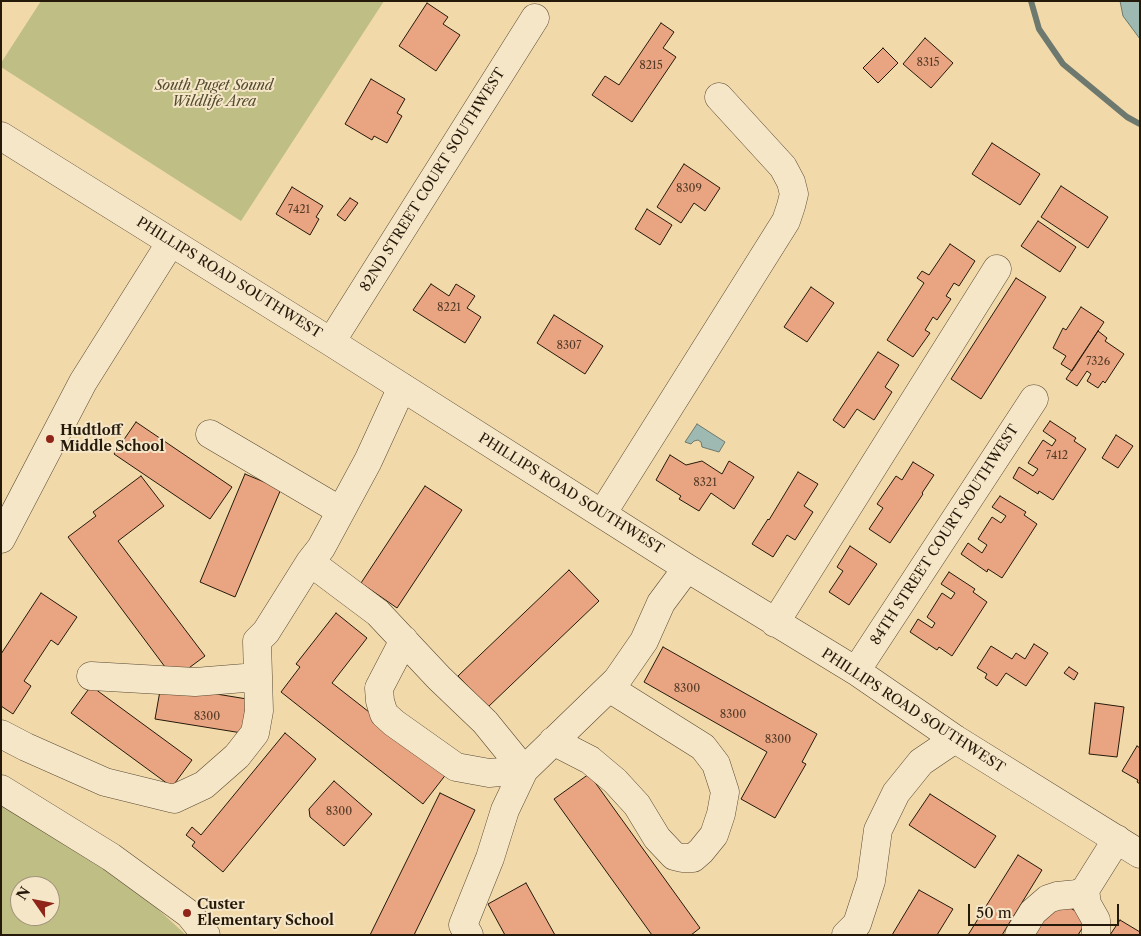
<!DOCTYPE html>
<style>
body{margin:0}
#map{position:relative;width:1141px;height:936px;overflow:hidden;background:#f1d9aa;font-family:"Libre Caslon Text",serif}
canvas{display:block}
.frame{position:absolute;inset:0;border:2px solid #25190a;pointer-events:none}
.north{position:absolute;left:10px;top:876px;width:50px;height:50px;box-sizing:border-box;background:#f6e6c8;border:1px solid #a2947c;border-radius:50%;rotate:303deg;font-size:14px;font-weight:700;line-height:20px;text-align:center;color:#25190a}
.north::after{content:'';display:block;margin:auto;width:18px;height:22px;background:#8f2418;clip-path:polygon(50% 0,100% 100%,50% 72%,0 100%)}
.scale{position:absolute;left:968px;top:904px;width:151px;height:22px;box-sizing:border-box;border:2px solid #25190a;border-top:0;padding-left:6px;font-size:15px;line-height:18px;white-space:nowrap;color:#25190a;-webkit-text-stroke:4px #f6e6c8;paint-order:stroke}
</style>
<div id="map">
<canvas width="1141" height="936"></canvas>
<div class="frame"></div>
<div class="north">N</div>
<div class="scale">50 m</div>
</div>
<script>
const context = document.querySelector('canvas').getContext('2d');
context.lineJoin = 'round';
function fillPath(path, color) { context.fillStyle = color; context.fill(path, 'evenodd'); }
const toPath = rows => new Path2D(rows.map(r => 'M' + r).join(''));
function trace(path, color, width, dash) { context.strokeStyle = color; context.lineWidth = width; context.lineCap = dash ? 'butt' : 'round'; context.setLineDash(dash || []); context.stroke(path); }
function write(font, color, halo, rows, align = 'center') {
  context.font = font + ' "Libre Caslon Text",serif'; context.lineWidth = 4; context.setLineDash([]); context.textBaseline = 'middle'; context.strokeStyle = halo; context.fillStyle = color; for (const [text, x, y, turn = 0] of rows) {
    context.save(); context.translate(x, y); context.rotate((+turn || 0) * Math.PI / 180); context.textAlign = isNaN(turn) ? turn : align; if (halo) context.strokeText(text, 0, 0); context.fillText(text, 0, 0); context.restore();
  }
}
fillPath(toPath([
 [41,1,384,1,241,221,1,67,1,63],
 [1,804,136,889,186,935,1,935],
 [20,886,50,886,50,916,20,916]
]), '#bebe85');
const water = toPath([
 [1120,1,1140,1,1140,39,1123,16,1120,1],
 [697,424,725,442,719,452,702,447,701,442,698,440,694,441,691,444,685,442,697,424]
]);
fillPath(water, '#9db9b1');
trace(water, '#6d796e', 1);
trace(toPath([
 [1031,1,1039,29,1063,64,1127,117,1140,124]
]), '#6d796e', 6);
const building = toPath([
 [427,3,448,17,443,24,460,35,436,71,399,46,427,3],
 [661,23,674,32,663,48,676,57,632,122,592,95,605,76,619,85,661,23],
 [925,38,953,63,931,88,903,64,925,38],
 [883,48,898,63,878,83,863,68,883,48],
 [371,79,405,99,397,113,402,116,387,143,374,136,372,140,345,124,371,79],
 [992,143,1040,174,1020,205,972,174,992,143],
 [684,164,720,188,705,211,694,203,681,223,657,207,684,164],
 [1061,186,1108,217,1088,248,1041,217,1061,186],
 [292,187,323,206,316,217,319,219,310,235,276,214,292,187],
 [350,198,358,203,345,221,337,215,350,198],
 [647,209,672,225,660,245,635,229,647,209],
 [1038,221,1076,247,1060,272,1021,246,1038,221],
 [950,244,975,261,959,286,954,283,946,296,951,299,937,320,933,317,925,330,930,333,913,357,887,340,924,283,917,278,922,271,929,275,950,244],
 [1016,278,1046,297,981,399,951,379,1016,278],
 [431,284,449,296,456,284,475,296,467,308,481,317,465,343,413,310,431,284],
 [811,287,834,303,807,342,784,327,811,287],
 [1081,307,1104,322,1072,371,1061,364,1066,356,1053,348,1063,328,1066,330,1081,307],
 [554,315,603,346,585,374,537,343,554,315],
 [1098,331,1107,338,1105,341,1124,354,1105,383,1103,381,1098,388,1087,381,1091,374,1087,371,1077,386,1066,379,1098,331],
 [878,352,899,365,885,387,892,392,874,420,857,409,844,428,833,420,878,352],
 [1050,421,1076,438,1074,441,1086,449,1053,500,1039,491,1038,494,1013,478,1019,467,1033,476,1038,469,1028,463,1043,440,1052,446,1056,440,1043,431,1050,421],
 [136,422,232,487,210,519,114,454,136,422],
 [1116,435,1133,446,1118,468,1102,458,1116,435],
 [670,455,686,465,702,461,722,474,729,461,754,477,734,509,711,493,699,511,679,499,681,496,656,480,670,455],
 [913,462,934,475,922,493,923,494,890,543,869,529,883,508,877,504,896,476,902,480,913,462],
 [798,472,818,484,804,506,813,512,795,540,787,535,773,557,752,544,768,519,769,520,798,472],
 [245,474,281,489,235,597,200,582,245,474],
 [141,476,164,506,118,541,205,656,174,679,68,537,96,516,93,512,141,476],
 [425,486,462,510,397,608,361,583,425,486],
 [1000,496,1026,512,1024,515,1037,524,1002,578,988,569,987,572,961,554,968,543,982,553,987,545,978,539,992,517,1001,523,1006,516,992,507,1000,496],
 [850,546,877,564,849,605,829,592,843,571,837,567,850,546],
 [569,570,599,601,488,707,458,676,569,570],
 [949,572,975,589,973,592,987,602,952,656,939,647,937,650,910,632,918,619,932,628,935,623,927,617,942,593,951,599,955,593,941,584,949,572],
 [41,593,77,617,58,645,51,640,24,681,31,686,13,714,1,706,1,654,41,593],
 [336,613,367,638,332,683,447,773,423,804,281,692,300,667,296,664,336,613],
 [1034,644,1048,653,1026,686,1006,673,997,686,985,678,987,674,977,668,991,646,1012,659,1016,653,1025,659,1034,644],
 [663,647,817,734,802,762,806,764,775,818,741,799,767,752,644,682,663,647],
 [1069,667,1078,673,1074,680,1064,673,1069,667],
 [161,685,247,699,242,733,155,719,161,685],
 [91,686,192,760,172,787,71,713,91,686],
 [1095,703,1124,707,1117,757,1089,754,1095,703],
 [285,733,316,759,223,872,192,846,195,842,186,835,192,827,201,835,285,733],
 [1137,746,1140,748,1140,784,1137,782,1138,780,1122,771,1137,746],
 [589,774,700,928,691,935,652,935,554,799,589,774],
 [334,781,372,814,344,846,310,817,309,809,334,781],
 [440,793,475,810,414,935,370,935,440,793],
 [930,794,996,836,975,868,909,825,930,794],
 [1018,855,1042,870,1002,935,968,935,1018,855],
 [526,883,555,935,505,935,488,904,526,883],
 [919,890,953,909,937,935,892,935,919,890],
 [1053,897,1088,919,1078,935,1029,935,1053,897],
 [1120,920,1140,932,1140,935,1110,935,1120,920]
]);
fillPath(building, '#e9a582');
trace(building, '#25190a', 1);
const minor = toPath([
 [1,136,331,342,687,568,856,671,955,739,1140,854],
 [331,342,535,18],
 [210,434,341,511],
 [602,514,786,221,791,206,794,194,791,182,783,167,719,97],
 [1,539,83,382,171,242],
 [310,562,378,613,439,678,485,722,524,770],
 [775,623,997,269],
 [404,640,379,688,380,701,384,714,394,723,456,767,489,773,524,770],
 [856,671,1034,399],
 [91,676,195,682,257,677],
 [1,734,26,747,105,782,174,799,204,785,237,756,255,733,259,711,257,641,266,632,310,562,321,548,368,461,402,387],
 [553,741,590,760,615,781,637,805,657,838,674,856,682,858,693,858,701,851,714,835,721,814,725,792,716,764,703,747,609,688],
 [1,789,111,857,189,914,206,935],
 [1085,890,1087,904,1096,920,1096,935],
 [469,935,463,925,490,858,505,810,524,770,617,680,644,641,661,603,687,568],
 [846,935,857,924,871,881,878,830,896,793,921,762,955,739],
 [1019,935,1033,912,1048,899,1057,896,1077,894,1085,890,1117,839]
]);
trace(minor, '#584932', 29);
trace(minor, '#f6e6c8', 28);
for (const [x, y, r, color] of [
 [50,439,5,"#8f2418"],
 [187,913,5,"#8f2418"]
]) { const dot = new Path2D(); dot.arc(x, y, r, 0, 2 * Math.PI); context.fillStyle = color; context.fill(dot); trace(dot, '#f6e6c8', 2); }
write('11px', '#563c28', null, [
 ["8315",928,63],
 ["8215",651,66],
 ["8309",689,189],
 ["7421",299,210],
 ["8221",449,308],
 ["8307",569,346],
 ["7326",1098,362],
 ["7412",1057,456],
 ["8321",705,483],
 ["8300",687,689],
 ["8300",733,715],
 ["8300",207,717],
 ["8300",778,740],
 ["8300",339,812]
]);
write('italic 14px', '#534b2f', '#f6e6c8', [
 ["South Puget Sound",214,86],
 ["Wildlife Area",214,102]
]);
write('14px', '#25190a', '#f6e6c8', [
 ["82ND STREET COURT SOUTHWEST",433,180,-58],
 ["PHILLIPS ROAD SOUTHWEST",229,278,32],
 ["PHILLIPS ROAD SOUTHWEST",571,494,32],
 ["84TH STREET COURT SOUTHWEST",945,535,-57],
 ["PHILLIPS ROAD SOUTHWEST",913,711,33]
]);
write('bold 14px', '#25190a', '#f6e6c8', [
 ["Hudtloff",60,431],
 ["Middle School",60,447],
 ["Custer",197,905],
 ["Elementary School",197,921]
], 'left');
</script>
